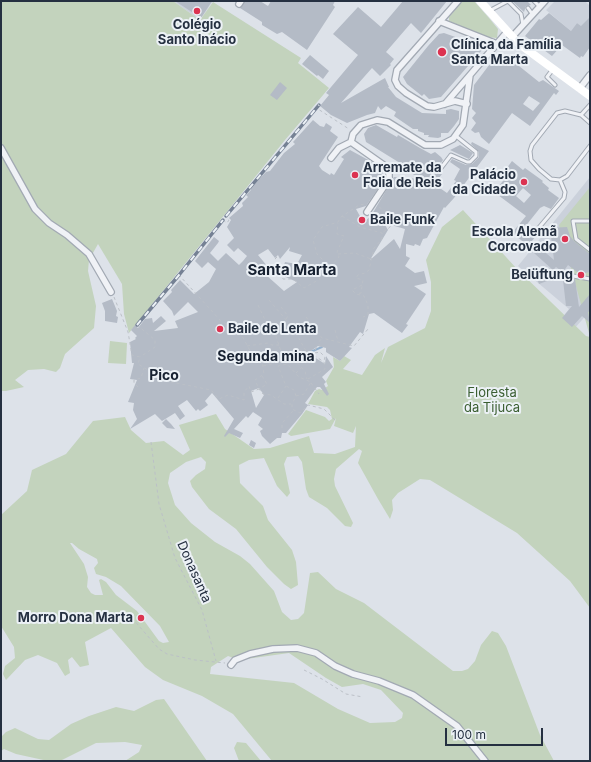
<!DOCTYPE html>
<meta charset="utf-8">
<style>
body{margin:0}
#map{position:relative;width:591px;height:762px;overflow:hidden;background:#dde2e9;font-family:Inter,sans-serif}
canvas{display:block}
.frame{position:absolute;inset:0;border:2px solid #253041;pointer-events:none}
.scale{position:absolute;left:445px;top:728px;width:98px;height:18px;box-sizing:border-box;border:2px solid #253041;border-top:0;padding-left:5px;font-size:12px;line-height:14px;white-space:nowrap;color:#253041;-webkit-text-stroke:3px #ecf1f6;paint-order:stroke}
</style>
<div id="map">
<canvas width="591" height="762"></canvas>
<div class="frame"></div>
<div class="scale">100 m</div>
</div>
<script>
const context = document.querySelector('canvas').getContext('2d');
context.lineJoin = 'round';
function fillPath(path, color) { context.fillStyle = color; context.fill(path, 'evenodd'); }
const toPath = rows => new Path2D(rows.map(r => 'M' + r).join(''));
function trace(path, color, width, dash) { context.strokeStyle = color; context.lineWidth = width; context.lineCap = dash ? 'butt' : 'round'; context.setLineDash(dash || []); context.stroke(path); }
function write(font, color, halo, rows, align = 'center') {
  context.font = font + ' Inter,sans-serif'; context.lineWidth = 4; context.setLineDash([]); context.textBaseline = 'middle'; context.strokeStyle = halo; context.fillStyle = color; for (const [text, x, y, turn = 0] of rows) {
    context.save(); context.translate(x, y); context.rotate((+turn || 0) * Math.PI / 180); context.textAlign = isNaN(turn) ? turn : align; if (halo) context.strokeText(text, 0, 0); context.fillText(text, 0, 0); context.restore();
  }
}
fillPath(toPath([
 [173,1,213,1,200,20],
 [555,1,585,1,590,6,590,34,577,23,571,31,546,10],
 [590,177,590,311,574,329,562,318,569,309,518,266]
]), '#cbd1db');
fillPath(toPath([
 [1,1,173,1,200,20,213,2,301,58,298,63,329,88,285,140,129,333,124,314,122,284,98,244,89,260,88,271,96,306,94,328,65,354,60,368,56,372,44,369,28,370,15,380,24,387,6,391,1,391],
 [463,1,474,1,489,18,498,29,497,38,487,37,449,21,449,17],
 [590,187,590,324,589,333,559,225],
 [463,210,517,269,586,336,590,337,590,608,570,581,517,533,430,480,420,479,398,493,392,500,393,510,390,519,378,499,358,463,362,451,359,449,336,469,334,479,335,486,353,523,351,527,345,526,327,508,309,497,306,489,302,462,298,456,287,457,284,464,290,493,287,497,277,486,264,458,249,460,239,465,240,483,263,506,268,520,292,550,296,562,298,585,291,589,284,584,267,567,236,529,209,509,192,487,190,481,196,475,205,469,206,462,201,457,186,462,170,473,168,483,175,505,191,523,215,542,240,556,250,564,274,591,282,612,291,620,298,619,304,613,310,573,318,572,336,589,364,603,453,671,462,671,468,669,475,661,481,645,492,631,498,633,506,646,540,735,554,761,272,761,233,714,202,696,163,680,145,667,111,628,85,642,89,665,80,667,72,657,68,660,70,673,65,676,57,663,38,655,25,660,6,680,3,674,5,666,15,658,14,647,1,626,1,515,27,491,32,470,66,454,93,421,125,417,131,430,146,443,164,441,183,455,190,450,179,425,216,414,225,429,254,449,270,448,309,436,314,453,335,454,355,447,356,426,353,433,334,426,336,418,330,429,291,436,288,434,306,410,325,417,329,421,332,419,330,410,327,407,308,404,315,391,319,389,322,390,328,386,326,381,334,367,333,357,340,361,344,356,351,360,343,369,362,375,375,355,385,348,381,363,388,347,425,328,431,311,431,282,426,260,442,227],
 [70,543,72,543,79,549,97,559,98,563,94,568,96,574,106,577,121,586,160,626,169,642,163,643,159,641,137,611,116,595,106,582,101,579,99,580,103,595,95,595,91,593,87,587,88,577,84,564],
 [289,653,326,678,342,687,363,684,381,690,403,713,402,718,395,722,370,723,338,709,294,683,210,674,211,667,228,656,239,660],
 [110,341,127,343,126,364,108,363],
 [164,699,207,761,125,761,139,752,142,745,125,742,96,743,60,761,48,761,16,754,4,749,1,751,1,737,6,732,15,728,38,739,49,740,71,724,89,716,116,707,134,711,156,700],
 [237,742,246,743,261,761,239,761,234,748]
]), '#c3d3bd');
trace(toPath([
 [308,353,322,347]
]), '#94b1cd', 2);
fillPath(toPath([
 [175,1,212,1,201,18],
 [245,1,260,1,268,6,271,1,335,1,333,5,335,7,307,50,282,32,277,34,262,25,262,22,240,8],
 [403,1,447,1,421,33,411,23,386,52,394,59,390,64,391,65,380,76,372,68,341,103,385,78,389,87,388,87,396,97,422,113,446,114,446,110,451,109,459,111,459,119,454,126,448,133,441,133,441,137,438,138,428,137,429,135,424,135,424,133,418,131,418,129,413,129,394,116,396,112,386,106,381,110,378,106,375,113,367,115,347,123,331,115,320,106,329,95,326,93,358,55,333,34,358,7,381,27],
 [512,1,527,1,531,5,526,6,524,12],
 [549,13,571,31,577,23,581,26,590,17,590,47,583,57,581,56,580,58,562,45,552,56,525,36,539,19,541,20],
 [444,33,475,44,482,50,441,97,429,99,424,94,422,96,407,84,403,77,428,46,439,34],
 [519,54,524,58,519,66,539,82,543,80,559,91,556,95,554,93,530,126,512,113,489,144,481,137,479,132,475,133,471,130,476,123,472,118,476,113,472,109,474,85,496,56,499,55,512,66],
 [529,96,540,103,533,111,523,104],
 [310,55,329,71,323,79,318,75,317,76,302,64],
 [280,82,287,88,277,100,270,95],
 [313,120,320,126,324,127,326,123,332,127,330,131,338,137,319,166,322,170,330,175,331,173,334,175,344,159,341,157,350,150,372,162,384,171,378,182,381,184,366,206,356,209,361,218,365,221,371,216,394,177,420,179,407,170,408,168,366,142,364,134,368,128,376,125,397,137,398,135,420,148,431,154,435,152,441,157,443,160,436,170,442,174,434,184,447,193,456,181,454,180,460,169,450,162,452,159,466,165,472,164,479,157,479,152,471,144,472,142,489,151,454,198,445,208,444,207,427,238,423,239,420,246,415,244,414,246,406,244,406,256,410,258,405,266,415,273,424,271,427,283,414,286,426,294,406,324,408,325,402,333,374,313,369,314,363,334,360,332,349,347,352,348,340,361,326,352,326,348,318,346,308,353,325,364,326,356,333,367,322,377,326,382,324,384,329,394,327,396,320,387,317,387,305,403,308,405,302,414,286,433,282,433,281,438,277,438,270,444,262,436,260,431,263,429,258,425,262,418,253,412,248,418,246,416,234,429,243,433,240,438,229,433,225,437,224,436,234,419,212,393,205,401,208,405,200,411,198,409,196,411,187,400,178,406,185,416,180,420,175,413,162,421,155,414,130,429,137,419,133,410,134,403,128,402,137,380,130,379,134,363,132,363,130,342,136,339,135,338,137,336,131,330,135,325,138,328,145,319,152,318,153,323,161,316,166,321,154,331,178,328,175,321,198,312,188,302,174,316,172,311,163,301,172,292,171,290,180,280,194,294,209,282,216,269,208,262,202,268,195,261,214,237,219,241,218,243,210,253,218,261,226,253,239,265,243,261,247,256,238,248,234,252,227,245,234,238,227,227,231,220,229,218,243,206,242,203,248,197,246,195,251,190,250,188,266,172,270,171,284,153,295,144,293,142],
 [384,223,405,229,400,249,394,239,370,260,388,230],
 [290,247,289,251,302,255,297,264,285,262,281,275,297,282,284,291,256,266,264,269,268,267,258,255,268,249,275,258,278,255,280,259],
 [259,388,264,395,256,408,251,391],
 [460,145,473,153,469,159,450,150],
 [512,161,523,170,525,168,543,181,542,182,549,188,548,190,559,198,551,209,544,206,540,208,524,228,535,237,532,241,554,260,550,228,567,227,570,236,574,241,590,254,590,272,580,274,568,265,563,272,556,267,553,270,534,253,535,251,512,233,526,216,494,192,507,176,504,172],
 [523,188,531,195,524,203,516,196],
 [544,275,547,281,539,284,537,278],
 [575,279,579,307,590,294,590,311,588,312,590,323,582,316,572,327,562,318,572,306,566,306,563,280],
 [112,299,117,311,116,316,118,317,117,323,105,321,105,311,102,303],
 [166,419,171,424,175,429,167,428,162,423],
 [251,440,256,443,254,448,249,445]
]), '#b4bbc6');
const service = toPath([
 [508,1,521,14,523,25],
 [534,1,540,7],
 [528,8,533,15],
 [489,11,508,1],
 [553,69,547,77,555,85],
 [581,115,590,105],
 [590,123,581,115,565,111,557,113,532,145,530,151,531,160,539,169,551,179,560,180,567,176,590,146],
 [441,168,451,155,467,162,470,162,476,156,476,152,456,136],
 [590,221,573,221,576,239,590,250],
 [536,231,564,198,565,192,560,180],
 [573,276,590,279]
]);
const minor = toPath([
 [458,1,397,70,395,80,398,86,406,93,427,106,434,107,455,101,467,104],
 [239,4,241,1],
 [439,21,497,44],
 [512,37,545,1],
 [580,88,590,75],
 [445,104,470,75],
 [351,142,353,134,361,125,377,120,388,122,425,145,441,145,453,139,463,125,470,75,507,32],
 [351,142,385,166,389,171,389,179,367,212],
 [1,148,35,209,49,223,67,235,89,254,111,292],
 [331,158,339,148,351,142],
 [231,665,235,660,250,654,273,649,297,648,316,653,335,666,353,674,379,681,413,695,457,726,485,761]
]);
trace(service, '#a2a9b3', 5);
trace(minor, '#a2a9b3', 8);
trace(toPath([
 [319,105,318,109,349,129],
 [379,207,396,219,389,228,382,233],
 [342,216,360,227,382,233,382,239,374,248,369,270,365,273,358,275,356,278,363,280,361,293,356,294],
 [223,220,227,223,229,220,226,216],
 [338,254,355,253,371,259],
 [277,257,275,259,279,274,283,279,293,279,304,288,320,279,319,277,330,268],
 [330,267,339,257,337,252,344,236,337,234,338,223],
 [334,273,330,267,317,254,313,240,322,227,338,222,341,217,359,205,365,204],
 [362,285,352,290,356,294,364,296,368,305,368,315,363,317],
 [114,297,128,332,132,355,140,357,138,364,166,381,211,390,219,399,228,395,244,400,244,392,249,386,251,392,259,389,255,380,264,374,262,361,254,358,241,334,220,320,179,275],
 [269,300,293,328,306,351],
 [258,305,265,320,273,328,282,354],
 [281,307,288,316,286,319],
 [306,317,322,338,354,346,368,329],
 [137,325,155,340,155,347,140,357],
 [335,330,338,341],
 [247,346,268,343,272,345,279,345],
 [299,351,305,359],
 [315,353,320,352,325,357,324,361],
 [289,354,305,371,307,379],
 [285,355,287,364],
 [263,366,272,364,277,356,299,350,314,353,316,348,320,346,318,343,322,338],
 [296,373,301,368],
 [262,376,267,384,259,389,263,394,271,395,284,404,291,404],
 [308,379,325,369,324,362,315,356,314,357],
 [311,383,319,394],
 [138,387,134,383,134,380,141,378,144,368],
 [296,396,294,390,286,386,278,366,287,364,299,377,311,382,304,394,296,396,292,404,292,409,300,413,308,405,324,409,335,420],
 [278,398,286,386],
 [282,428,282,423,294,410],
 [151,442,159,504,175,558,202,610,216,661],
 [132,618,159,649,167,654,195,660,225,663],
 [304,670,322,679,346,694,363,697]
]), '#bbc0c7', 1, [3, 3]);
trace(service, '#f0f2f6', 3);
trace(minor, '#f0f2f6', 5.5);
trace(toPath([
 [480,1,518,43,590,96]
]), '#fff', 8);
const rail = toPath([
 [226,216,319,105],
 [137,325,179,275,223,220]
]);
trace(rail, '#758194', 3.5);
trace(rail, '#ecf1f6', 2, [6]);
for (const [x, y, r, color] of [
 [197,11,4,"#dc3351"],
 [442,52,5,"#dc3351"],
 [355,175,4,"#dc3351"],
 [524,182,4,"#dc3351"],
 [362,220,4,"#dc3351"],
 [565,239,4,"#dc3351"],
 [581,275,4,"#dc3351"],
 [220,329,4,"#dc3351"],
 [141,618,4,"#dc3351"]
]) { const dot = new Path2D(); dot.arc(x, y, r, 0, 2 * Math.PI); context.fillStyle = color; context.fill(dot); trace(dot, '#ecf1f6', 1.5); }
write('bold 13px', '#253041', '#ecf1f6', [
 ["Colégio",197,25,"center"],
 ["Santo Inácio",197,40,"center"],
 ["Clínica da Família",451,45],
 ["Santa Marta",451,60],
 ["Arremate da",363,168],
 ["Folia de Reis",363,183],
 ["Palácio",516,175,"right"],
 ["da Cidade",516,190,"right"],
 ["Baile Funk",370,220],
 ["Escola Alemã",557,232,"right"],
 ["Corcovado",557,247,"right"],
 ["Belüftung",573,275,"right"],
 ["Baile de Lenta",228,329],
 ["Morro Dona Marta",133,618,"right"]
], 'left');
write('13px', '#3a5e31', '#ecf1f6', [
 ["Floresta",492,393],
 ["da Tijuca",492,408]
]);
write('13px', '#253041', '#ecf1f6', [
 ["Donasanta",194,572,66]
]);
write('bold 14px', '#172131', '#ecf1f6', [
 ["Segunda mina",266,357],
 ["Pico",164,376]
]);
write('bold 15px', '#172131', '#ecf1f6', [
 ["Santa Marta",292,270]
]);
</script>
